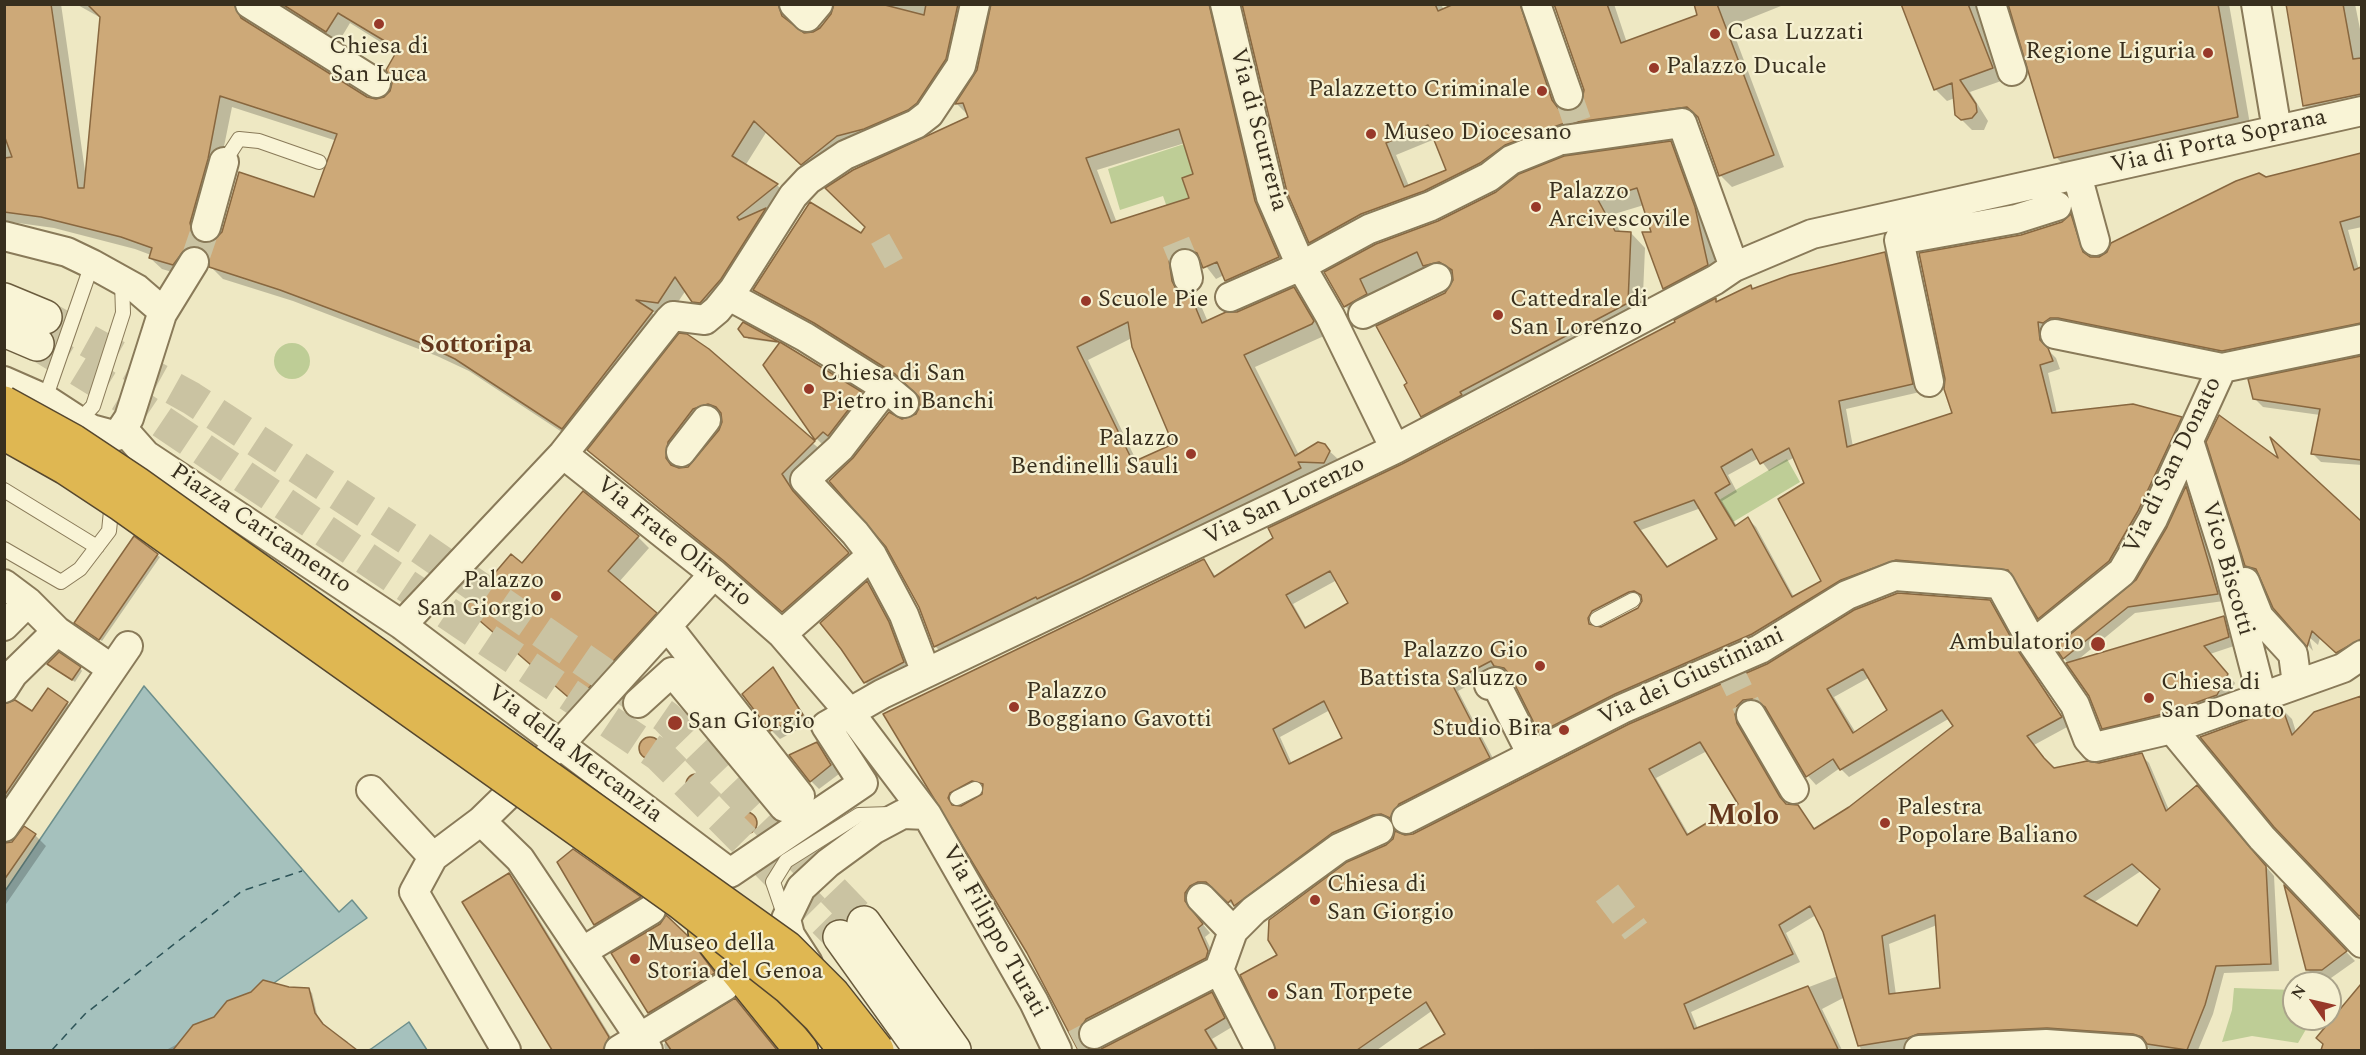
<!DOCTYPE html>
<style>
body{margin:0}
#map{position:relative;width:2366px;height:1055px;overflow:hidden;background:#eee8c3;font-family:Spectral,serif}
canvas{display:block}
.frame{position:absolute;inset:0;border:6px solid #382f1e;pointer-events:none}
.north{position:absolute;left:2282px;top:971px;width:60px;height:60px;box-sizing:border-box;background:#f6f1d2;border:2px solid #aaa38a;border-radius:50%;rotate:304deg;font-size:16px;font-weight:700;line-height:24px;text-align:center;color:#382f1e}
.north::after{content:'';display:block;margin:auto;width:21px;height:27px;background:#983929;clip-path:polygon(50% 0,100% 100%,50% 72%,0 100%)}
</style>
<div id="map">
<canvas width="2366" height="1055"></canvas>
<div class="frame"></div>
<div class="north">N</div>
</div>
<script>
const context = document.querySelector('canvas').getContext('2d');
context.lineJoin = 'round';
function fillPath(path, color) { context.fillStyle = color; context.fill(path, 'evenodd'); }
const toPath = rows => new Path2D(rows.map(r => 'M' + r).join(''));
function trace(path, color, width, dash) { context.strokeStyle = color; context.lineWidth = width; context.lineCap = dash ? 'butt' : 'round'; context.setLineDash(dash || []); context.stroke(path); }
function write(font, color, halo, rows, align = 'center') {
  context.font = font + ' Spectral,serif'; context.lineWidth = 4.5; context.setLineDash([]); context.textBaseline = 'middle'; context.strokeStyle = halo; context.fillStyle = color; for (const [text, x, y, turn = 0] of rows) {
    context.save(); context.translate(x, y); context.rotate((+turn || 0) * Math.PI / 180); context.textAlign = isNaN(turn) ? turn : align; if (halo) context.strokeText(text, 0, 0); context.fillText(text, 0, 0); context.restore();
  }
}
fillPath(toPath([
 [1184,144,1193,174,1182,178,1191,206,1169,213,1163,196,1120,210,1108,169],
 '274 361a18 18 0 1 1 36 0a18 18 0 1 1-36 0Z',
 [1787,459,1800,482,1733,522,1719,500],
 [2234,988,2294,990,2294,1019,2312,1019,2298,1043,2252,1036,2222,1042,2232,1010]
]), '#becd96');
const water = toPath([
 [144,686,339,912,352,900,367,918,178,1050,5,1050,5,891,144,686],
 [409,1022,427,1050,369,1050,371,1049,409,1022]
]);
fillPath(water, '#a5c1bd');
trace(water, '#6c8f8c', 1.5);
fillPath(toPath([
 [4,4,61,4,86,178,101,18,76,4,252,4,245,15,246,23,367,98,376,101,385,99,394,84,398,53,350,23,338,43,277,4,782,4,790,12,790,22,802,34,812,34,832,15,835,4,975,4,928,114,814,176,767,131,745,166,777,185,789,197,706,313,686,290,670,314,651,312,664,324,574,440,469,371,437,356,293,301,223,279,211,267,210,258,207,257,185,276,162,269,150,258,151,255,135,249,54,228,4,221],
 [232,107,337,141,315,199,239,175,219,239,210,245,202,242,201,235,219,171],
 [992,4,1225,4,1290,270,1239,292,1224,275,1216,279,1202,261,1195,259,1180,272,1183,293,1189,295,1202,308,1208,322,1237,314,1294,289,1306,301,1324,336,1255,367,1299,455,1326,448,1339,460,1336,474,1308,473,1312,480,947,658,935,646,920,607,902,421,917,415,922,407,921,397,909,386,827,335,767,302,755,290,861,235,970,117,957,104,978,71],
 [1185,143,1195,175,1190,199,1117,223,1097,170],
 [1132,338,1175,444,1137,462,1088,360],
 [1244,4,1441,4,1444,10,1458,4,1536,4,1532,22,1563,110,1573,112,1582,106,1585,90,1555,4,1614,4,1627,43,1699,16,1695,4,1786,4,1731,26,1784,167,1732,187,1720,175,1700,118,1574,135,1322,254,1310,242],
 [1694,105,1694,108,1587,122,1590,118],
 [1435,139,1448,171,1409,186,1396,155],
 [1903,4,1975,4,2004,80,1970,92,1988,121,1984,130,1972,130,1959,117,1955,98,1947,101,1935,89],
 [2008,4,2229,4,2251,130,2070,171,2056,157],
 [2287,4,2355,4,2362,39,2362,113,2321,122,2305,106],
 [1671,143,1685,158,1709,223,1722,280,1678,303,1664,288,1644,205,1611,215,1621,233,1631,233,1645,248,1642,318,1437,430,1422,416,1409,383,1446,294,1455,280,1454,276,1439,280,1360,321,1345,306,1326,273],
 [2362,154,2362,227,2348,230,2359,270,2362,269,2362,332,2231,359,2045,329,2047,349,2056,358,2060,369,2048,373,2057,414,2181,418,2189,426,2117,569,2047,626,2039,618,2015,577,1898,568,1761,642,1549,740,1541,732,1512,675,1499,669,1458,691,1497,766,1398,825,1391,821,1381,822,1238,910,1216,890,1206,889,1193,902,1192,911,1210,933,1205,937,1216,960,1085,1041,1089,1050,1080,1050,1029,952,885,714,1204,560,1216,577,1403,465,1677,323,1715,300,1718,303,1751,286,1754,290,1884,253,1892,262,1920,392,1846,409,1853,447,1954,413,2021,236,2063,223,2071,216,2078,224,2089,258,2099,259,2265,179],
 [1795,457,1806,483,1823,582,1794,597,1756,527,1748,519,1737,526,1722,501,1737,492,1728,475,1759,458,1769,471],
 [1701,508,1719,540,1669,568,1641,530],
 [1337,580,1350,604,1307,629,1293,604],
 [1638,599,1642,600,1639,609,1601,629,1597,628,1597,622],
 [1330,710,1344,738,1292,764,1280,737],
 [980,788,984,789,984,795,961,808,955,807,961,798],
 [743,324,778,343,748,339],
 [680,335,826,454,794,487,805,506,861,566,795,623,589,450],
 [721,415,724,422,720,431,688,468,677,470,676,463,712,417],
 [780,344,861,394,872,405,828,450,817,439,765,365],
 [2362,357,2362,465,2321,462,2313,454,2320,415,2263,407,2255,399,2250,381],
 [2274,443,2362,523,2362,649,2345,660,2320,638,2318,645,2309,637,2313,651,2274,607,2262,576,2255,574,2246,565,2282,463],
 [2187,489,2193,495,2224,601,2135,613,2074,663,2224,618,2232,626,2237,645,2210,654,2235,683,2225,703,2111,736,2103,728,2090,695,2057,648,2137,582,2169,528],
 [638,537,649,548,619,582,667,625,587,713,478,619,522,565],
 [157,555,160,557,102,641,78,625],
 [867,583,879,595,916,675,877,695,865,682,822,623],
 [1989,601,1998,610,2026,662,2069,726,2034,745,2051,766,2054,770,2099,765,2141,755,2149,763,2169,810,2205,795,2274,876,2279,971,2224,973,2213,1014,2198,1050,2150,1050,2143,1041,2054,1035,1913,1050,1861,1050,1845,997,1822,1009,1842,1050,1763,1050,1785,1029,1744,1050,1421,1050,1447,1035,1433,1010,1377,1050,1278,1050,1280,956,1269,940,1268,922,1348,864,1404,837,1414,835,1630,725],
 [1870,677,1889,710,1856,733,1834,697],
 [1759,706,1768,708,1808,776,1816,785,1840,768,1849,777,1950,718,1955,726,1850,808,1815,830,1797,806,1786,805,1744,733,1744,716],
 [1707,751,1740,805,1689,835,1656,778],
 [2141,871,2162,890,2137,928,2093,903],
 [1816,915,1824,932,1838,976,1698,1029,1691,1012,1800,962,1786,933],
 [1937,925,1941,990,1896,995,1889,944],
 [51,666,80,668,82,671,75,682],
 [773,669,810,723,780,739,771,730],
 [67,703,78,714,4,825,4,706,32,713],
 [2282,709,2292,719,2296,732,2347,719,2362,728,2362,916,2275,826],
 '642 750a10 10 0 1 1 20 0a10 10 0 1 1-20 0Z',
 [816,744,839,774,819,789,811,781],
 '688 785a10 10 0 1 1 20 0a10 10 0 1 1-20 0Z',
 '737 824a10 10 0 1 1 20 0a10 10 0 1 1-20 0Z',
 [35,835,46,846,4,907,4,844],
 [573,851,640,898,647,905,603,932,595,924],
 [509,875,517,883,617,1047,615,1050,554,1050,464,902],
 [2287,890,2355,961,2331,978,2317,979,2307,969],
 [683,932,722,982,658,1021,649,1012],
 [2362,987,2362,1050,2322,1050,2324,1044,2318,1038],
 [288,988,308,989,312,993,318,1018,324,1026,348,1042,345,1050,166,1050],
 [1212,994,1220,1002,1232,1027,1212,1039,1219,1050,1100,1050],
 [735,1000,779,1050,665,1050,664,1044]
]), '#0003');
trace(toPath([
 [52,1050,85,1014,242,891,302,871]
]), '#2d5458', 1.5, [8, 6]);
const building = toPath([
 [4,4,51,4,78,188,84,188,100,17,87,4,234,4,241,18,367,97,376,99,384,97,390,91,392,83,386,70,398,49,338,13,326,32,282,4,778,4,782,16,804,33,813,32,820,28,831,14,834,4,881,4,924,15,926,4,958,4,946,59,917,103,908,110,864,129,837,136,801,165,754,121,732,156,778,184,737,217,739,220,766,208,721,279,700,303,692,302,675,277,658,303,636,300,653,311,562,429,455,359,424,344,280,290,209,267,209,255,202,248,194,246,186,248,173,265,149,258,152,248,121,237,41,217,4,212,4,158,12,157,4,135,4,4],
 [220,96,337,134,314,197,239,172,222,232,211,243,202,243,194,238,190,223,208,159,220,96],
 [991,4,1209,4,1255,201,1279,257,1225,281,1217,262,1203,268,1197,253,1182,248,1174,252,1169,260,1172,281,1176,289,1190,294,1202,323,1226,312,1237,312,1294,287,1314,321,1312,324,1244,355,1295,456,1318,442,1325,444,1330,451,1324,463,1298,462,1301,468,1082,578,1037,599,1036,597,934,647,919,607,886,547,829,481,853,458,889,412,902,419,916,414,920,406,919,397,895,374,814,323,753,290,810,202,861,233,865,227,825,188,853,170,968,117,963,103,955,104,977,70,991,4],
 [1179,129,1193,174,1182,178,1189,198,1111,223,1086,158,1179,129],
 [1128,322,1132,347,1173,444,1133,462,1077,347,1128,322],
 [1242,4,1435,4,1438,11,1454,4,1520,4,1552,100,1558,108,1566,111,1574,110,1581,105,1584,90,1554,4,1607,4,1621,43,1697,15,1694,4,1717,4,1774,155,1719,176,1698,117,1687,107,1562,124,1505,145,1480,163,1424,191,1361,214,1309,243,1287,192,1242,4],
 [1428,125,1446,170,1404,187,1386,143,1428,125],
 [1901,4,1968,4,1993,68,1960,80,1976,104,1977,112,1972,118,1961,120,1955,115,1952,83,1934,90,1901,4],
 [2008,4,2218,4,2238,117,2054,158,2008,4],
 [2286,4,2343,4,2353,59,2361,58,2361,94,2303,106,2286,4],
 [1671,141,1695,207,1708,265,1663,289,1642,232,1651,232,1637,188,1598,200,1615,231,1631,232,1628,303,1460,392,1462,395,1421,417,1404,385,1407,383,1376,326,1445,293,1453,280,1452,270,1439,262,1423,266,1417,252,1360,279,1367,294,1344,307,1324,272,1376,244,1438,221,1496,192,1519,174,1564,156,1671,141],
 [2361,153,2361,216,2340,222,2354,270,2361,267,2361,323,2222,351,2058,318,2050,318,2043,323,2038,322,2040,340,2048,348,2053,361,2040,365,2052,413,2133,404,2182,417,2138,511,2109,561,2038,619,2008,570,1896,560,1841,580,1752,634,1615,694,1539,733,1510,675,1504,668,1494,666,1491,661,1451,682,1490,758,1399,804,1390,818,1381,814,1373,815,1332,833,1234,906,1231,900,1228,903,1206,882,1198,882,1190,886,1185,893,1185,901,1203,924,1198,928,1208,951,1206,958,1086,1019,1078,1033,1079,1041,1085,1047,1093,1050,1101,1049,1212,992,1225,1018,1205,1030,1217,1050,1078,1050,1027,953,883,714,1204,559,1214,577,1273,538,1268,528,1402,464,1675,322,1674,320,1716,298,1716,302,1751,285,1752,289,1790,275,1885,252,1913,384,1839,401,1847,447,1952,413,1944,389,1945,379,1919,253,2021,235,2062,222,2071,214,2083,252,2090,257,2099,257,2107,252,2111,243,2236,181,2259,173,2266,177,2361,153],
 [1789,448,1804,483,1778,499,1821,581,1792,597,1748,517,1735,526,1715,493,1730,484,1721,467,1752,449,1760,464,1789,448],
 [1694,500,1717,539,1667,567,1634,522,1694,500],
 [1330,571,1348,603,1305,628,1286,595,1330,571],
 [1629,592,1634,591,1641,595,1642,601,1638,608,1601,627,1589,624,1588,618,1592,611,1629,592],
 [1324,701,1342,738,1289,764,1273,729,1324,701],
 [972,781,983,784,982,794,961,806,952,805,948,798,950,793,972,781],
 [743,322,779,342,744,337,738,329,743,322],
 [679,333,687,334,709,349,815,441,782,474,793,491,849,553,782,612,724,561,587,450,679,333],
 [708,404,716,407,721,413,722,422,719,430,688,467,679,468,671,465,666,458,668,442,693,409,708,404],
 [780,342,862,392,828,436,823,432,815,440,763,365,780,342],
 [2361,356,2361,460,2311,454,2320,409,2253,399,2248,379,2361,356],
 [2219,415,2278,458,2270,437,2361,521,2361,639,2336,653,2312,631,2307,647,2273,608,2256,569,2245,566,2206,442,2219,415],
 [2186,486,2218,594,2128,607,2063,659,2055,647,2136,580,2167,527,2186,486],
 [583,491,639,536,608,571,657,613,575,703,465,608,511,554,522,563,583,491],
 [134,536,158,554,99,640,74,623,134,536],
 [867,581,889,622,904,662,864,683,841,649,820,623,867,581],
 [1898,593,1990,600,2019,652,2062,717,2027,736,2044,758,2054,768,2087,761,2099,763,2142,753,2166,811,2197,785,2266,866,2271,964,2216,966,2205,1005,2187,1050,2147,1044,2142,1037,2133,1034,2047,1028,1918,1034,1908,1038,1858,1046,1823,932,1810,906,1779,925,1793,954,1684,1004,1694,1029,1808,986,1838,1049,1418,1050,1445,1034,1426,1002,1357,1050,1276,1050,1240,975,1277,955,1268,940,1269,920,1347,862,1386,845,1393,839,1395,831,1405,835,1413,834,1629,724,1767,664,1854,610,1898,593],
 [1863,669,1887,710,1853,733,1827,689,1863,669],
 [1752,699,1765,707,1806,777,1833,759,1840,770,1942,710,1953,726,1849,807,1814,829,1798,805,1786,804,1780,797,1737,723,1735,714,1737,706,1743,700,1752,699],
 [1700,742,1738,804,1687,835,1649,769,1700,742],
 [2132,864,2160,889,2137,926,2084,896,2132,864],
 [1935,915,1940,988,1889,994,1882,936,1935,915],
 [2224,616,2229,637,2204,646,2228,674,2217,695,2167,713,2102,729,2089,696,2066,663,2224,616],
 [59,652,81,667,72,680,47,664,59,652],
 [773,667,803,715,770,731,742,694,773,667],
 [48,688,68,702,4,796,4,704,15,700,32,711,48,688],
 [2361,696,2361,915,2359,916,2274,827,2200,737,2282,707,2292,735,2314,712,2361,696],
 '639 748a11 11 0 1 1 22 0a11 11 0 1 1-22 0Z',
 [817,742,831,765,810,782,789,755,817,742],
 '686 784a10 10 0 1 1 20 0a10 10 0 1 1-20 0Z',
 '735 823a11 11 0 1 1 22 0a11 11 0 1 1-22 0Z',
 [24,826,36,834,4,880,4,843,12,842,24,826],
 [573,849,641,897,594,925,557,862,573,849],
 [509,873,609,1037,603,1050,552,1050,462,902,509,873],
 [2284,885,2347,951,2322,970,2306,970,2284,885],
 [666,915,687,935,715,973,648,1013,611,953,660,924,666,915],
 [263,980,289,987,309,988,315,1013,323,1024,357,1050,173,1050,193,1025,214,1017,227,1001,251,992,263,980],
 [2361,984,2361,1050,2321,1050,2323,1044,2316,1038,2361,984],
 [735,998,777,1050,671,1050,665,1041,735,998]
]);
fillPath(building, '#cda978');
trace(building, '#88673f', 1.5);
trace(toPath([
 [1568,95,1578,124],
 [1176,242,1185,264],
 [878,256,896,246],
 [194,262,206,227],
 [1727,665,1751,715],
 [1607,893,1636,931],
 [1075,1044,1094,1034]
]), '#cac3a2', 28, [28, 14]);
trace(toPath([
 [45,317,191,398,411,541,666,717,864,923],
 [37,344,143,409,659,755,840,937]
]), '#cac3a2', 33, [33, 16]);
const lane = toPath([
 [224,162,239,139,259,141,319,162],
 [45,399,92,264],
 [79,421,93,406,123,313,122,281],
 [4,490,97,547],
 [4,549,61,582,80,569,109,531,112,501],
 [1597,619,1633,600],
 [957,798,975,789],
 [785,917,773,882,786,861,859,815,890,814]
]);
const street = toPath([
 [250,4,376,83],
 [794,4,807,17,818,4],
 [1225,4,1271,197,1301,266,1330,316,1395,449],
 [1536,4,1568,95],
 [1991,4,2012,71],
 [2256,4,2277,130],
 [1564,140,1682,123,1734,267],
 [2077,175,2095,241],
 [206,227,224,162],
 [4,236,67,252,92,264,137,289,159,308,162,314],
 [1185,264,1188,278],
 [729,296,805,337,886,388,904,403],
 [1230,297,1301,266,1369,229,1431,206,1489,177,1511,160,1556,142],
 [1363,314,1437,278],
 [2055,334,2222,368,2362,339],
 [4,381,45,399,91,429,117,436,129,418,162,314,194,262],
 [1929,382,1899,240,2016,219,2057,206],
 [886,388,840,448,805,480,855,533,872,555,904,615,926,673],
 [123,429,146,455,402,625,730,873,863,783,826,726,882,694,1395,449,1715,280,1734,267,1812,234,2362,111],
 [2189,441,2226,558,2262,697],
 [681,452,706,420],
 [563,454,714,574,782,634,850,713,927,815,1034,1002,1057,1050],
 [2245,582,2259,617,2293,654,2297,684],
 [4,584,28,602,57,631,112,669],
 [402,625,563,454,669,320,673,316,705,320,717,310,734,289,793,196,808,180,845,155,916,124,929,114,961,66,975,4],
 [4,626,28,602],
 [668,627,800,796],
 [782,634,872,555],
 [2033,644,2122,572,2153,519,2222,368],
 [1489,685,1495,682,1532,755],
 [4,688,13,674,57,631],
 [638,703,672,672,784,807,790,804],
 [1751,715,1794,789],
 [2172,729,2262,838,2362,943],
 [371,790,433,857],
 [1406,819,1622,709,1760,649,1847,595,1895,576,2000,584,2033,644,2075,705,2088,739,2095,747,2172,729,2343,668,2362,655],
 [481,821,520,859,648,1050],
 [4,827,128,646],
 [1201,898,1233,931],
 [583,951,651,910],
 [808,963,790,935,786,919,801,888,828,863,873,830,903,814,927,815],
 [1219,970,1233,931,1254,910,1339,848,1379,830],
 [1219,970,1260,1050],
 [1094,1034,1219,970],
 [506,1050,414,892,433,857,481,821,559,745,714,574],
 [619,1050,725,986],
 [1919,1050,2046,1044,2132,1050]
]);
const secondary = toPath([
 [4,300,45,317],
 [4,330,37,344],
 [864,923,954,1050],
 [840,937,921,1050]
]);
const highway = toPath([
 [705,931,801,1050]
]);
trace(lane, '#897a59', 16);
trace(street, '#897a59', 32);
trace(secondary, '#6a5b3d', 36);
trace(highway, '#56472e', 36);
trace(lane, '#f9f4d6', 14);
trace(street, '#f9f4d6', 28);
trace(secondary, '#f9f4d6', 33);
trace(highway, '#dfb752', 33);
const highwayBridge = toPath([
 [4,403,73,441,136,483,787,948,833,994,877,1050],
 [4,433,66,468,122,505,680,902,788,987,820,1018,845,1050]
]);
trace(highwayBridge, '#56472e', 36, []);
trace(highwayBridge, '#dfb752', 33);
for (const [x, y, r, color] of [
 [379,24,6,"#983929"],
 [1715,34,6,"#983929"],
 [2208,53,6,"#983929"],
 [1654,68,6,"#983929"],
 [1542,91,6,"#983929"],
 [1371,134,6,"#983929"],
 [1536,207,6,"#983929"],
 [1086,301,6,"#983929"],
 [1498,315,6,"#983929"],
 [809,389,6,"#983929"],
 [1191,454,6,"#983929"],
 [556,596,6,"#983929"],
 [2098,644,8,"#983929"],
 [1540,666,6,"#983929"],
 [2149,698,6,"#983929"],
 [1014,707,6,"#983929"],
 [675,723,8,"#983929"],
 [1564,730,6,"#983929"],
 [1885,823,6,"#983929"],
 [1315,900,6,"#983929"],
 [635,959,6,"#983929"],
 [1273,994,6,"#983929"]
]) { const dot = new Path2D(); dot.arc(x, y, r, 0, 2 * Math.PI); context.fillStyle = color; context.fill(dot); trace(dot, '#f6f1d2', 2); }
write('24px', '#382f1e', '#f6f1d2', [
 ["Casa Luzzati",1727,34],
 ["Chiesa di",379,48,"center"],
 ["San Luca",379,76,"center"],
 ["Regione Liguria",2196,53,"right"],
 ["Palazzo Ducale",1666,68],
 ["Palazzetto Criminale",1530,91,"right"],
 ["Museo Diocesano",1383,134],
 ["Palazzo",1548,193],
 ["Arcivescovile",1548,221],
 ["Scuole Pie",1098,301],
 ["Cattedrale di",1510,301],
 ["San Lorenzo",1510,329],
 ["Chiesa di San",821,375],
 ["Pietro in Banchi",821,403],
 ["Palazzo",1179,440,"right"],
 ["Bendinelli Sauli",1179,468,"right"],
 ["Palazzo",544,582,"right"],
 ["San Giorgio",544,610,"right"],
 ["Ambulatorio",2084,644,"right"],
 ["Palazzo Gio",1528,652,"right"],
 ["Battista Saluzzo",1528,680,"right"],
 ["Chiesa di",2161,684],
 ["San Donato",2161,712],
 ["Palazzo",1026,693],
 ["Boggiano Gavotti",1026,721],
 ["San Giorgio",688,723],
 ["Studio Bira",1552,730,"right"],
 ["Palestra",1897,809],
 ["Popolare Baliano",1897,837],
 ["Chiesa di",1327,886],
 ["San Giorgio",1327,914],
 ["Museo della",647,945],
 ["Storia del Genoa",647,973],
 ["San Torpete",1285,994]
], 'left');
write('24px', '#382f1e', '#f6f1d2', [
 ["Via di Scurreria",1257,130,75],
 ["Via di Porta Soprana",2219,143,-13],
 ["Via di San Donato",2174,466,-64],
 ["Via San Lorenzo",1285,502,-26],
 ["Piazza Caricamento",260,530,34],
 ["Via Frate Oliverio",673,543,39],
 ["Vico Biscotti",2226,569,74],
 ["Via dei Giustiniani",1692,678,-25],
 ["Via della Mercanzia",574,755,37],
 ["Via Filippo Turati",993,932,61]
]);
write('bold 26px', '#65371d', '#f6f1d2', [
 ["Sottoripa",476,347]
]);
write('bold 30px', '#65371d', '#f6f1d2', [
 ["Molo",1743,818]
]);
</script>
